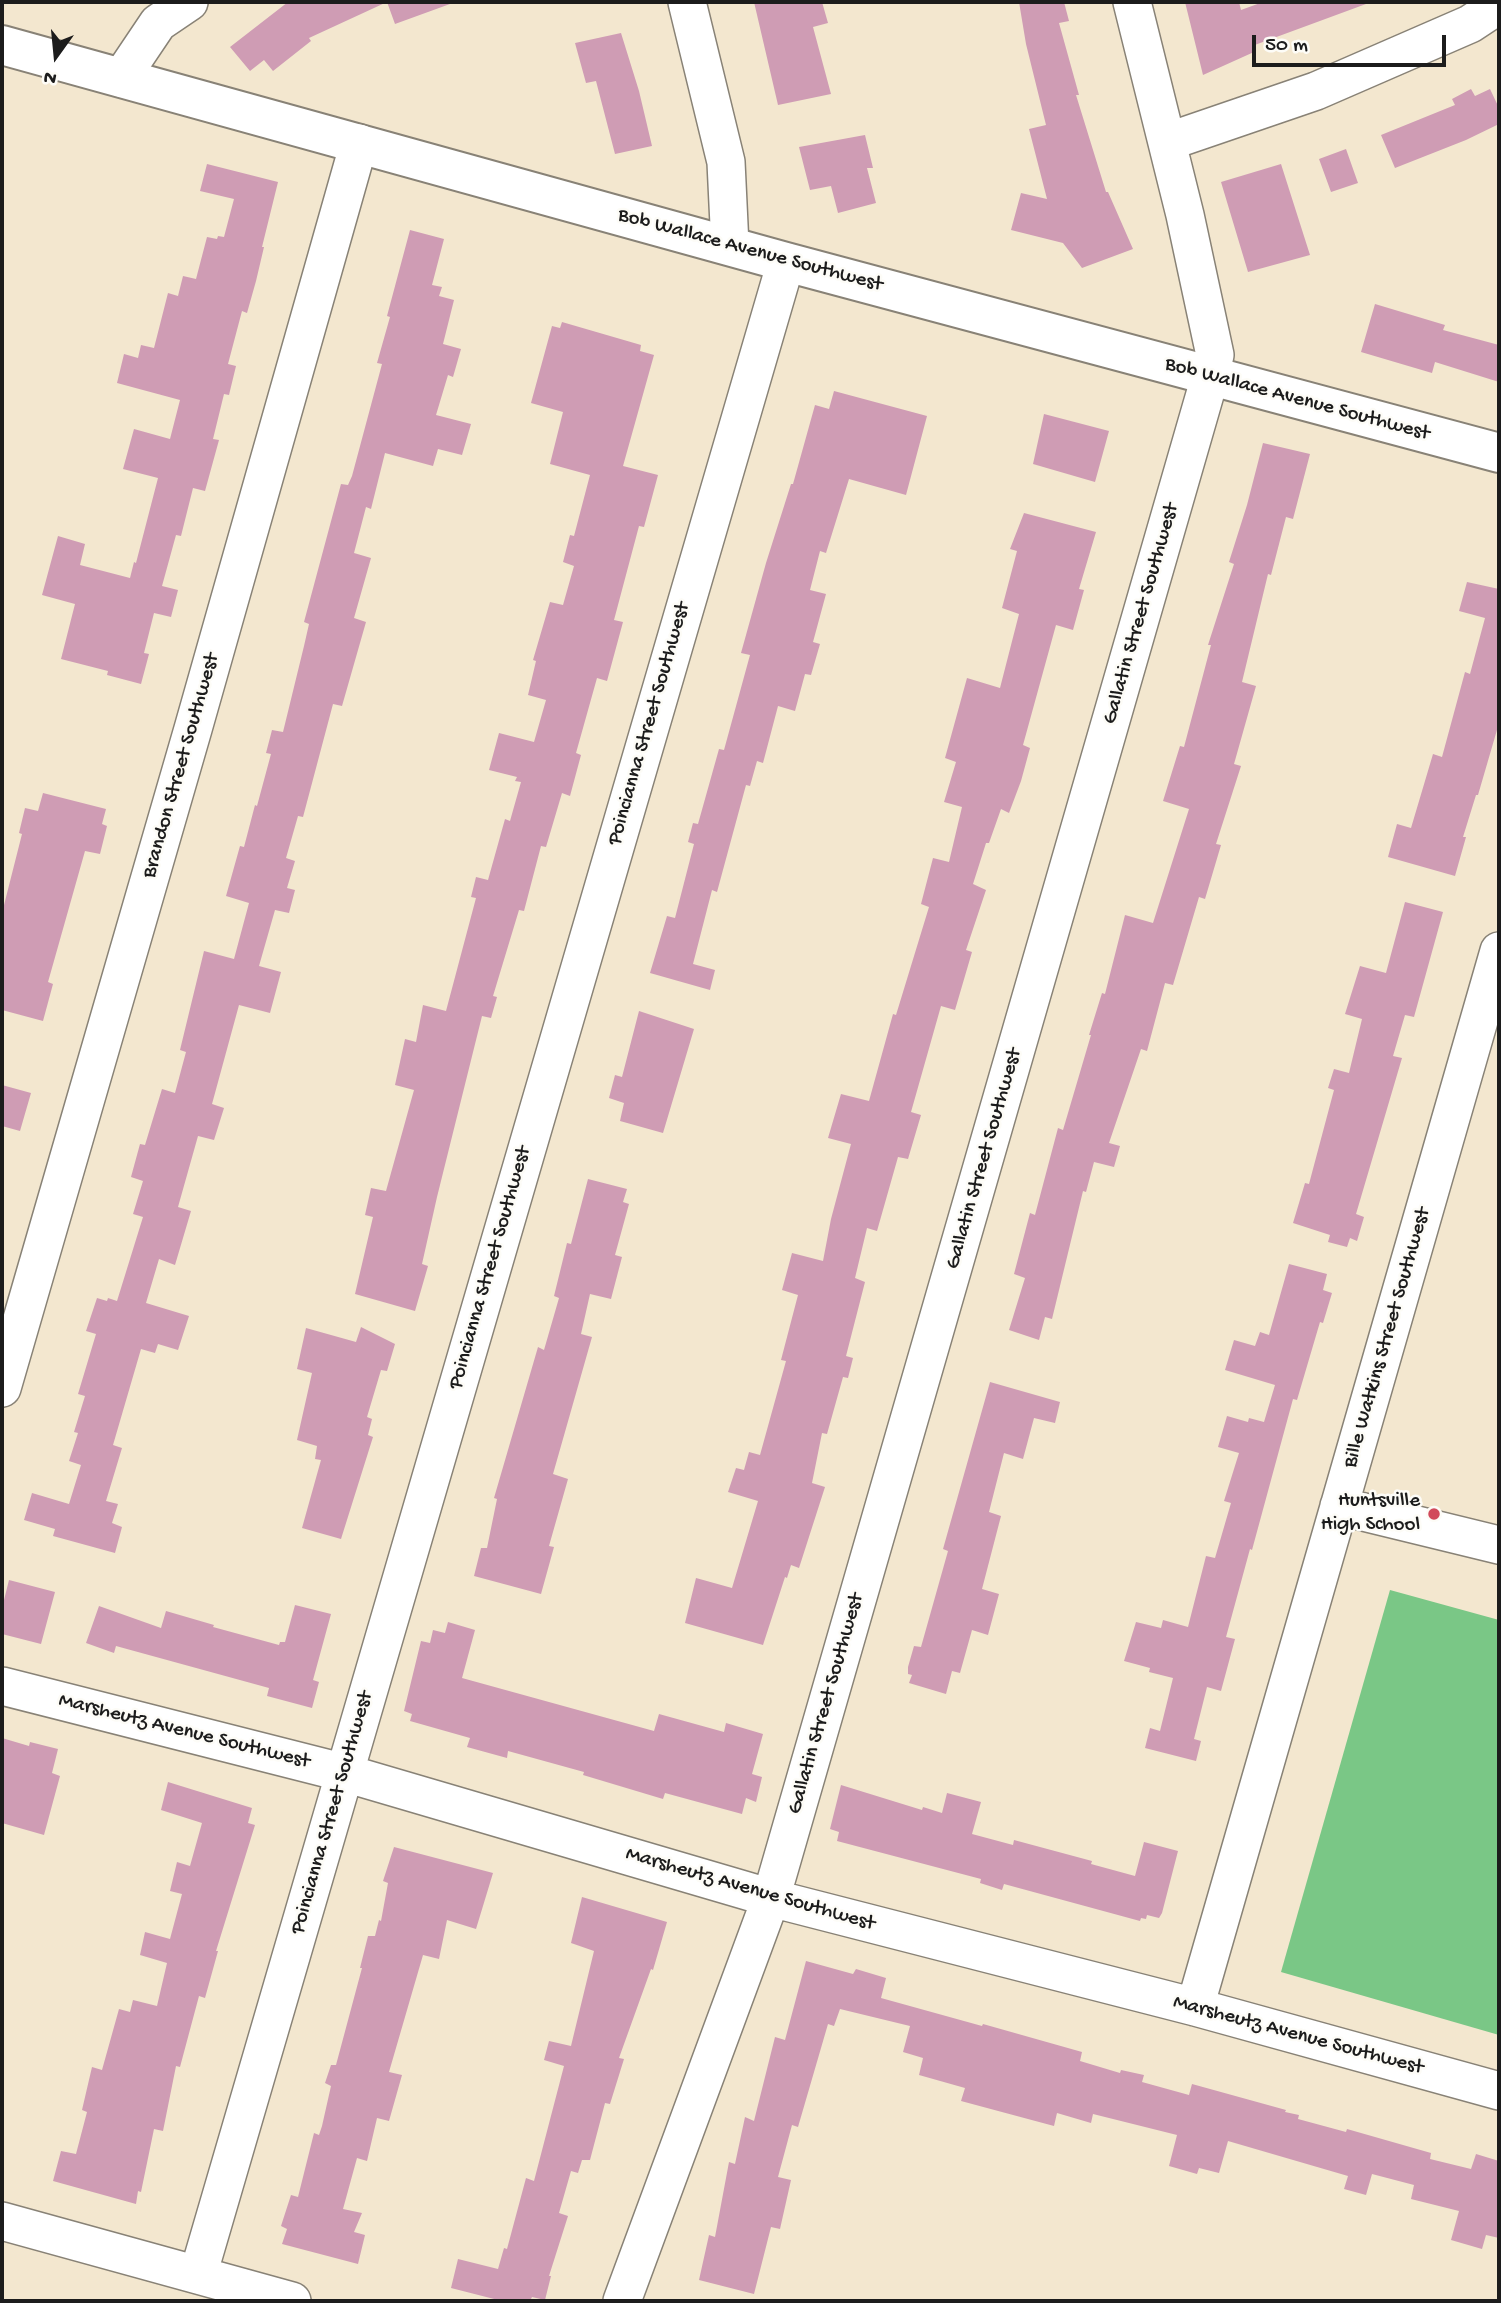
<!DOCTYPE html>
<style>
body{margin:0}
#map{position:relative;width:1501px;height:2303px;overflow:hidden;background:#f3e7cf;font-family:"Gochi Hand",sans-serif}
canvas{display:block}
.frame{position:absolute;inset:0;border:4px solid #1c1c1c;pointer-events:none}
.north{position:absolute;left:21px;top:21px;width:70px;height:70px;-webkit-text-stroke:5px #fdfcf7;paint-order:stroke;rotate:195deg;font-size:19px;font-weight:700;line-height:28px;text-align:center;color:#1c1c1c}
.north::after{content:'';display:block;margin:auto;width:24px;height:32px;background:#1c1c1c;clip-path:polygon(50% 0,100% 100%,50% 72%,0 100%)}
.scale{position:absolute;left:1252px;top:35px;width:194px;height:32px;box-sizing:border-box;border:4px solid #1c1c1c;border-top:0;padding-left:9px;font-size:21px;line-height:24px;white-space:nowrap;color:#1c1c1c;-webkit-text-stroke:5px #fdfcf7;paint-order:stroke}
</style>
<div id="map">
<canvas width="1501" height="2303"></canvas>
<div class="frame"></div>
<div class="north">N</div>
<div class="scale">50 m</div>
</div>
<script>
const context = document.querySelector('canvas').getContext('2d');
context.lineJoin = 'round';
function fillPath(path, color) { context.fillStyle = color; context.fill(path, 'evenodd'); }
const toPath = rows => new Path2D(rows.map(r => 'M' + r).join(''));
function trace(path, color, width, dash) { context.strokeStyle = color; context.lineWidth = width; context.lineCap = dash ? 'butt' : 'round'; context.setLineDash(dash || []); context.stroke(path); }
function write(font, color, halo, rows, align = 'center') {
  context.font = font + ' "Gochi Hand",sans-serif'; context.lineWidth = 5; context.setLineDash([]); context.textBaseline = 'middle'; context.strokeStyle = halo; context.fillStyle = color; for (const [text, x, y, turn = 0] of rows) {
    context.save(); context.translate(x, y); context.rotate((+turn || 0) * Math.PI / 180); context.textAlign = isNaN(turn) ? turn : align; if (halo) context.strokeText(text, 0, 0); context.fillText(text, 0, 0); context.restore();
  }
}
fillPath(toPath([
 [1390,1590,1499,1620,1499,2035,1281,1972]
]), '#7ac786');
fillPath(toPath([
 [288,2,387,2,309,38,311,41,273,71,264,60,250,71,230,47],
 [387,2,450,2,450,4,395,24],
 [754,2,822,2,828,23,813,27,831,94,778,105],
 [1019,2,1064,2,1069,21,1059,23,1079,95,1076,95,1106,192,1108,192,1133,249,1082,268,1063,243,1011,230,1021,193,1047,199,1029,129,1046,125,1026,44],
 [1185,2,1239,2,1241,10,1263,2,1366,2,1366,4,1252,46,1254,52,1203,75],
 [621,33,639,91,652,146,615,154,596,81,586,83,575,43],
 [1471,89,1475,96,1490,89,1499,108,1499,124,1466,140,1395,168,1381,135,1455,105,1452,99],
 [865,135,873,168,867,168,876,203,838,213,831,186,810,190,799,147],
 [1346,149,1358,183,1331,192,1319,159],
 [207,164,278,182,262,247,264,247,256,281,247,313,242,311,228,364,236,366,229,395,224,394,213,439,219,440,205,491,193,488,181,536,176,535,162,586,178,590,171,617,154,613,144,653,149,654,141,684,107,675,108,671,61,659,75,604,42,595,58,536,85,544,80,565,130,578,134,562,136,563,158,478,123,469,134,429,170,439,180,400,117,383,124,354,138,358,141,345,154,348,168,293,178,296,183,276,196,279,207,237,217,239,218,236,224,237,234,199,200,191],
 [1281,164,1310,255,1248,272,1221,182],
 [410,230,444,239,432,285,442,287,439,296,454,300,443,344,461,349,453,377,448,375,436,415,471,424,462,455,438,449,433,466,385,453,371,509,366,507,354,553,371,558,354,618,366,622,342,706,333,704,303,817,298,816,286,858,295,861,287,888,295,890,289,913,275,910,259,966,281,972,270,1013,239,1005,212,1104,224,1108,214,1140,198,1136,178,1207,191,1211,175,1265,159,1259,146,1303,189,1316,178,1350,158,1344,155,1353,141,1349,113,1445,122,1448,106,1501,118,1504,112,1523,122,1527,115,1553,53,1536,55,1529,24,1520,32,1493,69,1504,81,1465,69,1461,78,1433,74,1432,85,1396,78,1394,96,1334,86,1331,97,1298,107,1301,108,1298,117,1301,143,1217,133,1214,143,1181,131,1177,140,1144,145,1145,162,1089,175,1093,186,1052,180,1050,204,951,234,959,249,903,226,896,240,846,244,847,255,805,257,806,271,754,266,753,272,730,283,732,304,646,309,624,304,622,341,484,348,485,352,476,382,364,377,363,390,317,387,316],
 [1375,304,1445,325,1443,330,1499,345,1499,382,1435,362,1432,373,1361,352],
 [562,322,641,345,640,351,654,355,623,466,658,475,644,527,639,526,614,620,623,622,607,681,597,678,576,753,581,755,570,796,562,793,546,847,541,846,524,911,519,910,493,996,497,997,491,1018,482,1016,437,1197,422,1264,428,1266,415,1311,355,1294,373,1217,365,1215,371,1188,386,1191,414,1090,395,1085,405,1039,416,1042,423,1005,446,1011,476,898,471,897,476,877,488,880,505,819,510,821,521,782,515,781,517,777,489,770,499,733,534,742,546,700,528,695,536,661,533,660,550,602,563,605,574,566,563,562,570,535,574,536,590,475,550,464,563,412,531,403,552,326,560,328],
 [834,391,927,416,906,495,849,479,826,553,820,551,810,590,826,594,813,642,820,644,811,675,805,674,795,711,778,706,763,763,757,761,750,786,746,785,717,892,712,890,693,964,715,970,710,990,650,973,667,916,675,918,694,844,688,842,693,823,698,824,719,749,724,750,750,655,741,653,766,563,791,484,793,484,815,405,829,409],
 [1044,414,1109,431,1095,482,1033,464],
 [1263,443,1310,454,1293,519,1286,517,1271,575,1268,574,1242,682,1256,686,1234,764,1241,766,1216,844,1221,845,1205,899,1199,897,1173,985,1165,983,1147,1051,1141,1049,1109,1143,1120,1146,1114,1167,1094,1162,1086,1192,1083,1191,1052,1319,1045,1317,1039,1340,1009,1330,1025,1278,1014,1274,1030,1213,1035,1215,1058,1128,1063,1130,1091,1035,1089,1035,1102,993,1105,994,1125,915,1153,923,1189,809,1163,801,1180,746,1184,747,1211,645,1208,645,1234,564,1229,562,1247,505],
 [1024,513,1096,532,1079,589,1084,590,1073,630,1056,625,1023,745,1030,748,1021,781,1009,813,1001,809,989,843,986,843,973,884,986,890,966,950,972,952,955,1010,941,1006,911,1112,921,1115,908,1159,898,1157,877,1231,867,1228,855,1278,865,1282,846,1356,853,1358,848,1378,843,1377,827,1434,822,1433,812,1483,825,1487,799,1568,791,1565,787,1578,785,1577,763,1645,685,1623,696,1578,732,1588,758,1501,728,1492,736,1468,744,1470,749,1452,760,1455,786,1361,781,1360,798,1295,782,1290,792,1253,823,1261,831,1219,851,1144,828,1138,841,1094,869,1101,893,1014,896,1015,929,907,921,904,933,858,949,862,962,807,944,802,956,762,945,758,967,678,1000,688,1019,614,1002,608,1017,551,1010,549],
 [1467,582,1499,589,1499,723,1478,795,1476,795,1463,837,1466,837,1455,876,1388,857,1397,824,1411,828,1433,754,1442,757,1465,672,1470,674,1485,618,1459,611],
 [43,793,106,809,102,824,107,826,100,854,85,851,48,982,53,984,43,1021,2,1010,2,913,22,834,19,833,25,808,38,811],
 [1405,902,1443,912,1414,1017,1405,1015,1393,1056,1402,1058,1356,1214,1364,1217,1357,1241,1350,1238,1347,1247,1328,1242,1330,1235,1293,1223,1305,1183,1309,1184,1334,1090,1328,1088,1334,1069,1349,1073,1362,1019,1345,1014,1360,966,1386,973],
 [639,1011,694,1029,663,1133,620,1121,624,1103,609,1098,615,1075,622,1077],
 [2,1085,31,1093,20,1131,2,1126],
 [588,1179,627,1189,623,1202,629,1204,615,1255,622,1257,611,1299,590,1294,581,1334,592,1337,553,1474,568,1479,549,1546,554,1547,541,1594,474,1576,481,1548,487,1548,497,1499,494,1498,538,1347,544,1350,559,1298,554,1296,567,1243,571,1244],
 [1289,1264,1327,1274,1323,1290,1332,1293,1323,1323,1320,1322,1297,1400,1293,1399,1252,1550,1250,1549,1226,1637,1235,1639,1221,1691,1207,1687,1194,1739,1201,1741,1196,1761,1145,1748,1150,1728,1160,1731,1173,1678,1149,1672,1150,1668,1124,1661,1136,1622,1161,1628,1163,1620,1188,1627,1206,1556,1215,1558,1231,1503,1224,1501,1239,1453,1218,1447,1227,1416,1248,1422,1249,1418,1264,1422,1275,1385,1225,1370,1234,1340,1255,1346,1260,1332,1269,1335],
 [361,1327,395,1344,387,1371,381,1370,367,1417,372,1419,368,1435,373,1437,341,1539,302,1528,321,1460,315,1459,317,1446,297,1440,312,1373,297,1369,306,1328,356,1342],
 [990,1382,1060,1402,1055,1423,1034,1418,1023,1459,1004,1453,989,1512,1001,1516,982,1589,999,1594,988,1635,972,1630,960,1673,952,1671,946,1694,909,1683,912,1675,908,1674,908,1667,914,1646,921,1647,948,1551,943,1549],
 [9,1580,55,1592,41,1644,2,1634,2,1608],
 [295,1605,331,1614,313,1680,319,1682,312,1708,267,1696,269,1688,116,1646,114,1653,86,1643,99,1606,161,1628,166,1611,214,1625,213,1627,279,1645,280,1642,285,1642],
 [448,1622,475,1630,462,1678,654,1731,659,1714,724,1732,726,1723,763,1734,752,1774,762,1777,756,1802,746,1798,742,1814,665,1793,663,1799,583,1775,584,1772,508,1751,507,1758,467,1747,470,1738,410,1721,412,1714,404,1711,421,1641,430,1643,433,1630,445,1633],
 [2,1738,29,1746,30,1742,58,1749,52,1773,60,1776,44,1835,2,1823],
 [168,1782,252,1808,248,1823,255,1825,216,1951,218,1951,205,1998,199,1996,180,2067,176,2066,163,2131,154,2129,141,2192,138,2191,136,2204,53,2181,61,2151,76,2154,87,2112,82,2110,92,2067,102,2070,119,2009,130,2012,133,2000,157,2006,167,1963,140,1955,145,1932,170,1939,182,1894,170,1891,177,1862,190,1866,202,1823,161,1810],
 [841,1785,922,1810,923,1807,942,1813,947,1793,981,1802,972,1834,1013,1845,1014,1840,1092,1861,1091,1864,1135,1876,1144,1842,1178,1851,1162,1913,1159,1918,1147,1915,1146,1919,1141,1918,1140,1921,1004,1884,1002,1890,980,1883,981,1879,837,1841,839,1832,830,1829],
 [394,1847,493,1873,476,1929,447,1920,439,1959,423,1955,389,2072,402,2075,389,2121,377,2118,367,2161,357,2158,343,2209,362,2213,354,2232,365,2235,358,2264,282,2244,287,2229,281,2226,291,2195,298,2197,314,2133,319,2135,322,2126,331,2086,325,2083,331,2065,336,2065,362,1968,360,1968,368,1936,375,1936,379,1920,381,1921,388,1883,383,1881],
 [582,1897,667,1922,653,1970,651,1969,619,2058,624,2059,610,2104,605,2103,590,2160,582,2160,578,2173,571,2171,559,2213,568,2216,549,2276,551,2276,545,2300,532,2297,530,2301,502,2301,451,2288,458,2259,498,2269,504,2248,507,2249,526,2178,534,2181,564,2066,544,2060,549,2041,571,2046,594,1951,571,1943],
 [806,1961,853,1974,856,1969,886,1978,881,1998,982,2026,983,2024,1082,2052,1080,2061,1120,2073,1121,2070,1144,2075,1142,2082,1189,2095,1192,2084,1286,2110,1285,2112,1299,2115,1298,2119,1346,2132,1347,2129,1431,2153,1430,2159,1471,2169,1476,2154,1499,2161,1499,2238,1486,2235,1482,2249,1451,2240,1459,2211,1411,2199,1414,2185,1372,2174,1366,2195,1344,2189,1348,2176,1228,2141,1219,2173,1199,2168,1197,2174,1169,2166,1177,2135,1093,2114,1091,2123,1057,2113,1054,2126,961,2101,965,2088,919,2075,923,2058,903,2052,910,2026,840,2009,834,2026,828,2024,798,2127,792,2125,778,2177,791,2180,780,2229,771,2227,754,2294,699,2280,709,2235,715,2237,729,2162,735,2164,745,2117,754,2121,775,2037,785,2040]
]), '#cf9cb4');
const minor = toPath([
 [687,2,726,162,730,246],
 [121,78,158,23,189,2],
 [1167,142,1316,91,1470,24,1499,5],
 [2,1388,193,729,359,143],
 [1339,1506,1499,1545],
 [2,1686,345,1773,771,1898,1195,2007,1499,2091],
 [1195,2007,1499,951],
 [2,2221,292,2301],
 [198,2275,786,262],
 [622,2301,771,1898,1210,377,1215,355,1185,215,1132,2]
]);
const major = toPath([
 [2,45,786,262,1499,453]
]);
trace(minor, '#888276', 40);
trace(major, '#888276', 42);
trace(minor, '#fff', 37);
trace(major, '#fff', 38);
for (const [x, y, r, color] of [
 [1434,1514,7,"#d1495b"]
]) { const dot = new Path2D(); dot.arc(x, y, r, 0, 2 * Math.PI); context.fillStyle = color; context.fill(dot); trace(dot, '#fdfcf7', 2.5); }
write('21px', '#1c1c1c', '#fdfcf7', [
 ["Bob Wallace Avenue Southwest",750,251,15],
 ["Bob Wallace Avenue Southwest",1297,400,15],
 ["Gallatin Street Southwest",1142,614,-74],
 ["Poincianna Street Southwest",650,724,-74],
 ["Brandon Street Southwest",182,766,-74],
 ["Gallatin Street Southwest",985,1159,-74],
 ["Poincianna Street Southwest",491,1268,-74],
 ["Bille Watkins Street Southwest",1388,1338,-74],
 ["Gallatin Street Southwest",827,1704,-74],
 ["Marsheutz Avenue Southwest",184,1732,14],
 ["Poincianna Street Southwest",333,1813,-74],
 ["Marsheutz Avenue Southwest",750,1890,16],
 ["Marsheutz Avenue Southwest",1298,2036,15]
]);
write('21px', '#1c1c1c', '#fdfcf7', [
 ["Huntsville",1420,1502],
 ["High School",1420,1526]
], 'right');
</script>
